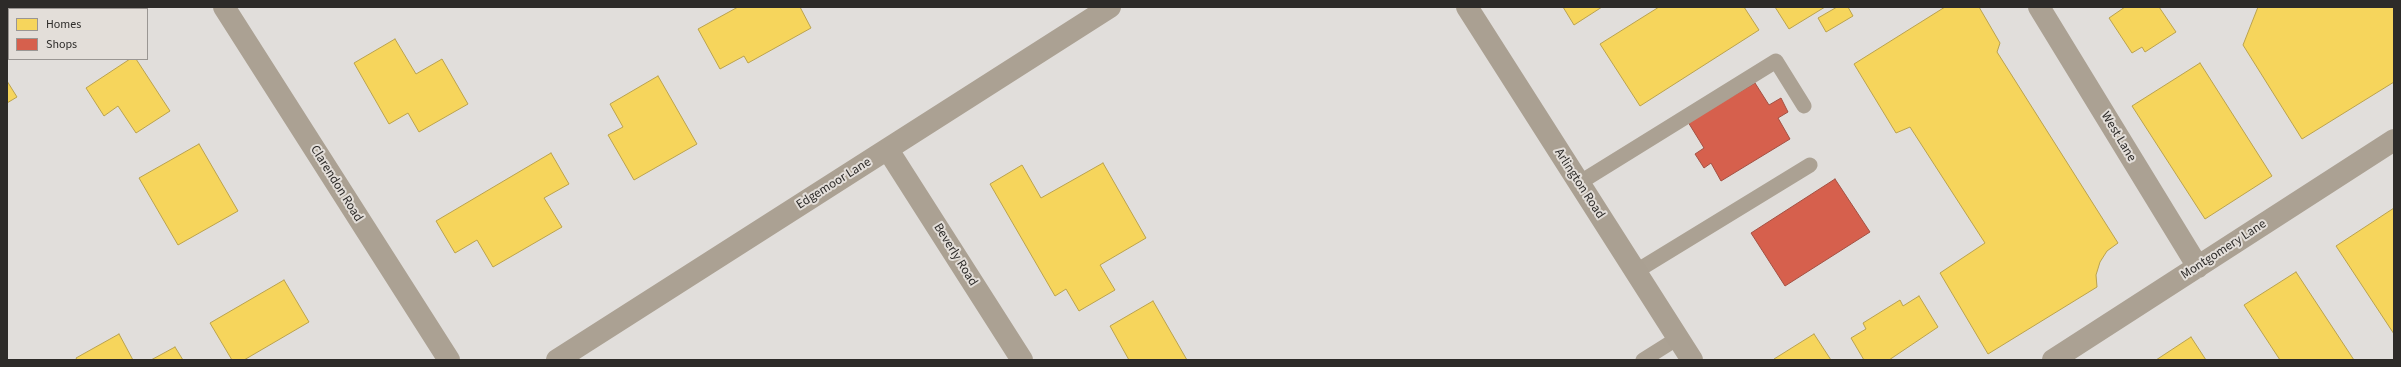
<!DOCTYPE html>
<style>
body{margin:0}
#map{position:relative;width:2401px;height:367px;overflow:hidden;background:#e1dedb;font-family:"Source Sans 3",sans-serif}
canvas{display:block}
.frame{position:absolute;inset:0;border:8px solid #2d2b29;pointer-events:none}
.legend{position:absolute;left:8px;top:8px;width:140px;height:52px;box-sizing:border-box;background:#e3ded9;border:1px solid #9a9693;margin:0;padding:5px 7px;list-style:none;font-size:12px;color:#2d2b29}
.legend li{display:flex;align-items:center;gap:8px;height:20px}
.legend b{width:20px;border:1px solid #9a9693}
</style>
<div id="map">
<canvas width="2401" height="367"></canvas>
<div class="frame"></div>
<ul class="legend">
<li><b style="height:11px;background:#f6d55c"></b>Homes</li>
<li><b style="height:11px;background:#d6604d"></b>Shops</li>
</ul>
</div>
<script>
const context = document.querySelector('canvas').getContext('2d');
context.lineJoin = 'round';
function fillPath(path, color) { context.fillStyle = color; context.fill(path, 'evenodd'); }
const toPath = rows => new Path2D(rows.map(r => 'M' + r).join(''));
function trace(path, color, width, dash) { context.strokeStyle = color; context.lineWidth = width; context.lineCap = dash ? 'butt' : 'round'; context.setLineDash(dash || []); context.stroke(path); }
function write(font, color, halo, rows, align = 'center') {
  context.font = font + ' "Source Sans 3",sans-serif'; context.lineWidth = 4; context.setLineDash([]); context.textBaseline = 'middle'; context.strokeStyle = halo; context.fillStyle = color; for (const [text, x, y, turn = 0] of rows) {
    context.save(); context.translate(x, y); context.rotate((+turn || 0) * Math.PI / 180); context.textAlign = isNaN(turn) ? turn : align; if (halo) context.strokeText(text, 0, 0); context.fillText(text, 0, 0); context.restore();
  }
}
const homes = toPath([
 [28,7,54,7,54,9,28,7],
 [738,7,800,7,811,28,748,63,744,56,720,69,698,29,738,7],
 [1563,7,1602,7,1574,25,1563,7],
 [1659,7,1744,7,1759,30,1640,106,1600,44,1659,7],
 [1775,7,1825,7,1789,29,1775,7],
 [1837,7,1848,7,1853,16,1826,32,1818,18,1837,7],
 [1945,7,1979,7,2000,43,1997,52,2118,243,2107,251,2100,262,2096,275,2097,287,1988,354,1940,273,1985,243,1910,127,1896,133,1854,64,1945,7],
 [2125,7,2159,7,2176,32,2145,52,2142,47,2132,53,2109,18,2125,7],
 [2258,7,2394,7,2394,82,2302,139,2243,45,2258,7],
 [395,39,416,74,442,59,468,104,419,132,408,113,389,124,354,63,395,39],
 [130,59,136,59,170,111,136,133,118,106,104,116,86,88,130,59],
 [2200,63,2272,176,2205,219,2132,106,2200,63],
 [658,76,697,144,634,180,608,135,623,127,610,104,658,76],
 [7,81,17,97,7,103,7,81],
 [199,144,238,211,178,245,139,178,199,144],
 [551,153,569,184,544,198,562,227,493,267,477,240,455,253,436,221,551,153],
 [1103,163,1146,238,1100,265,1115,290,1079,311,1066,289,1055,296,990,184,1022,165,1041,198,1103,163],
 [2394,208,2394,334,2336,246,2394,208],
 [2296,272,2354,360,2280,360,2244,305,2296,272],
 [284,280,309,322,244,360,232,360,210,323,284,280],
 [1919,296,1938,327,1889,360,1864,360,1851,338,1866,329,1863,323,1900,300,1903,306,1919,296],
 [1153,301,1187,360,1129,360,1110,326,1153,301],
 [119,334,133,360,77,360,76,358,119,334],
 [1814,334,1831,360,1775,360,1774,359,1814,334],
 [2191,337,2206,360,2156,360,2191,337],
 [175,347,183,360,151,360,175,347]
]);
fillPath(homes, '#f6d55c');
trace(homes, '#baa24d', 1);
const shops = toPath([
 [1755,83,1769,105,1781,98,1788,112,1778,118,1790,139,1721,181,1711,163,1704,168,1695,154,1704,148,1688,122,1755,83],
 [1835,179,1870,232,1785,286,1751,233,1835,179]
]);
fillPath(shops, '#d6604d');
trace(shops, '#a35042', 1);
trace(toPath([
 [1579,183,1776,61,1804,106],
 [1635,272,1810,165],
 [1643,360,1678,338]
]), '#aba193', 15);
trace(toPath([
 [224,7,449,360],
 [2039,7,2198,267],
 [888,150,1022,360],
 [557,360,1110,7],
 [2053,360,2394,140]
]), '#aba193', 22);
trace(toPath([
 [1467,7,1692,360]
]), '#aaa092', 22);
write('13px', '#2d2b29', '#e3ded9', [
 ["West Lane",2118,137,59],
 ["Clarendon Road",336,184,58],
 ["Edgemoor Lane",834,184,-32],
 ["Arlington Road",1579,184,57],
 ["Montgomery Lane",2224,250,-33],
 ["Beverly Road",955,255,58]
]);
</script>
